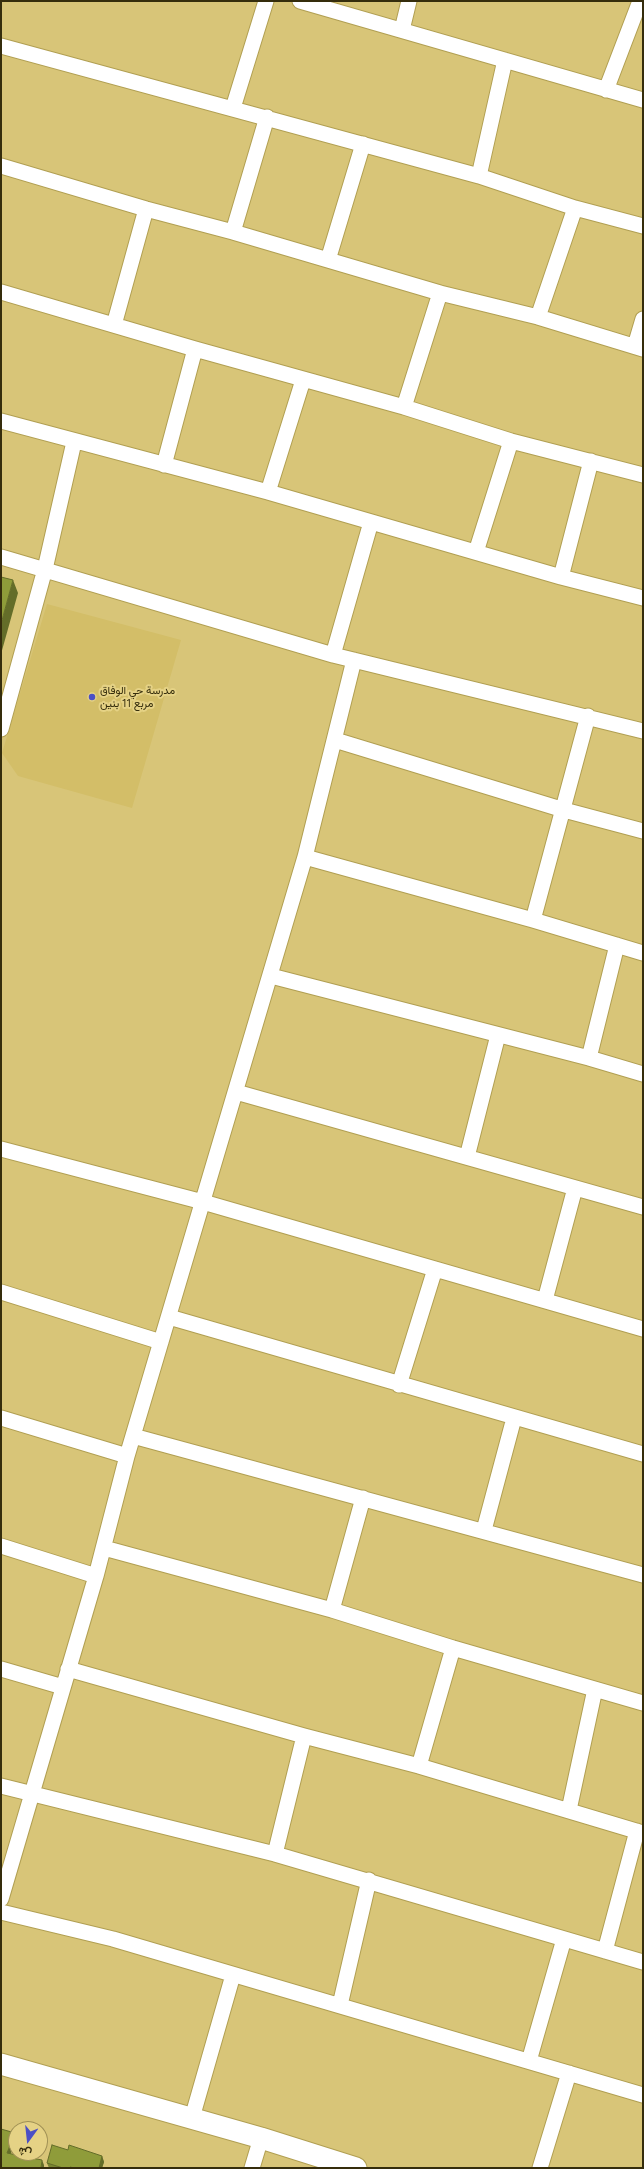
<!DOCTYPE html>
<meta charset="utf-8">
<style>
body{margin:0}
#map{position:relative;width:644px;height:2169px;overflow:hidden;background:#d8c578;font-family:Figtree,Vazirmatn,sans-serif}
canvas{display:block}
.frame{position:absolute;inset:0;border:2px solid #352d0c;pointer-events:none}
.north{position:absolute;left:8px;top:2121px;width:40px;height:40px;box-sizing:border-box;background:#e5d285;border:1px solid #9f9055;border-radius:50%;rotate:195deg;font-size:11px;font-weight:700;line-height:16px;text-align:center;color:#352d0c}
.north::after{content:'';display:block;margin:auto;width:14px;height:18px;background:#4b4fc5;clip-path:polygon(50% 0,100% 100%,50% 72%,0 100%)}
</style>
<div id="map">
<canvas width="644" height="2169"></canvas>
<div class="frame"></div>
<div class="north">ش</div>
</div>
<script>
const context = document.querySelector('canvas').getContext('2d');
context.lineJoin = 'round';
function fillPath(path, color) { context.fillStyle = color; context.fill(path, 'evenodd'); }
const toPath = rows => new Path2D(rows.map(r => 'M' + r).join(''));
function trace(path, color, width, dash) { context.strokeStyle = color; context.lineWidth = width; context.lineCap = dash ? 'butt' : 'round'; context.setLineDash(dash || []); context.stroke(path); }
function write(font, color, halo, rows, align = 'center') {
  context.font = font + ' Figtree,Vazirmatn,sans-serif'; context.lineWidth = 4; context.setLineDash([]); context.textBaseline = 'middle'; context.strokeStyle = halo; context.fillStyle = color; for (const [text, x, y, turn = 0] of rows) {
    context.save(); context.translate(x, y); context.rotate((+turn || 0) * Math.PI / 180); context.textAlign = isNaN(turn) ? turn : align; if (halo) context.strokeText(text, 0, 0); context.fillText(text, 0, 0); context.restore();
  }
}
fillPath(toPath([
 [47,604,181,640,132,808,18,776,2,753]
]), '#d3be68');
const street = toPath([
 [300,1,643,100],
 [402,30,409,1],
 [1,46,479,176,575,208,643,226],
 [606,90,640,1],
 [233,108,266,1],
 [1,166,146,209,233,232,440,293,538,317,643,349],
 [479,176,505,60],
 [233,232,267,117],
 [328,260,363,144],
 [1,292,195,349,404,407,511,441,643,475],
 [538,317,575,208],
 [114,325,146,209],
 [635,346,643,319],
 [404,407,440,293],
 [1,421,268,492,561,577,643,598],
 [164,465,195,349],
 [268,492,303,380],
 [476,552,511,441],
 [1,557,333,655,643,731],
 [561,577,591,461],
 [333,655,371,522],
 [1,729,45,569,74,442],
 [335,740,564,810,643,831],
 [305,857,533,920,643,953],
 [533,920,588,716],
 [271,976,589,1058,643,1074],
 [589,1058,617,945],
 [236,1092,643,1207],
 [1,1149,203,1202,643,1329],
 [467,1157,498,1035],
 [1,1292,161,1342],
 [545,1300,575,1188],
 [169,1317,643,1454],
 [399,1385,435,1269],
 [1,1418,127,1456],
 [133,1436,643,1575],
 [484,1530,514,1418],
 [1,1546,96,1576],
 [104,1548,332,1610,453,1648,643,1703],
 [332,1610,363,1498],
 [1,1669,63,1687],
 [68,1669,304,1736,419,1766,643,1833],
 [419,1766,453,1648],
 [1,1786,275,1854,643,1962],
 [569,1810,595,1689],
 [275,1854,304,1736],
 [1,1899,96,1576,127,1456,305,857,354,660],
 [1,1912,113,1939,643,2095],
 [605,1951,637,1831],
 [340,2005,369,1880],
 [529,2061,564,1939],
 [192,2118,233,1975],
 [252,2168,261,2138],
 [540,2168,569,2073]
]);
const secondary = toPath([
 [1,2064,261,2138,356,2168]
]);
trace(street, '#b19f52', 17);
trace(secondary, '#b19f52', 23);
trace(street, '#fff', 15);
trace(secondary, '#fff', 21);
fillPath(toPath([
 [68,2150,102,2156,104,2162,102,2168,49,2168,47,2163]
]), '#7b8632');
fillPath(toPath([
 [13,580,18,593,1,654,1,624],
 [15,2133,16,2136,16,2141,9,2158,7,2153],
 [102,2156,104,2162,102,2168,99,2168],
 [42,2160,44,2165,44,2168,41,2168]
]), '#646d29');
const building = toPath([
 [1,577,13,580,1,624,1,577],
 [1,2129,15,2133,7,2153,42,2160,41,2168,1,2168,1,2129],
 [52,2145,68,2150,69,2145,102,2156,99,2168,74,2168,70,2167,69,2168,63,2168,47,2163,52,2145]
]);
fillPath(building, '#8f9c3a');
trace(building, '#646d29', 1);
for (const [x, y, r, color] of [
 [92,697,4,"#4b4fc5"]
]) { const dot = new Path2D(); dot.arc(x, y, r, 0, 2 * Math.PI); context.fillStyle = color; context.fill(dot); trace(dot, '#e5d285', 1.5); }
write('11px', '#352d0c', '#e5d285', [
 ["مدرسة حي الوفاق",100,691],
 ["مربع 11 بنين",100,704]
], 'left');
</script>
